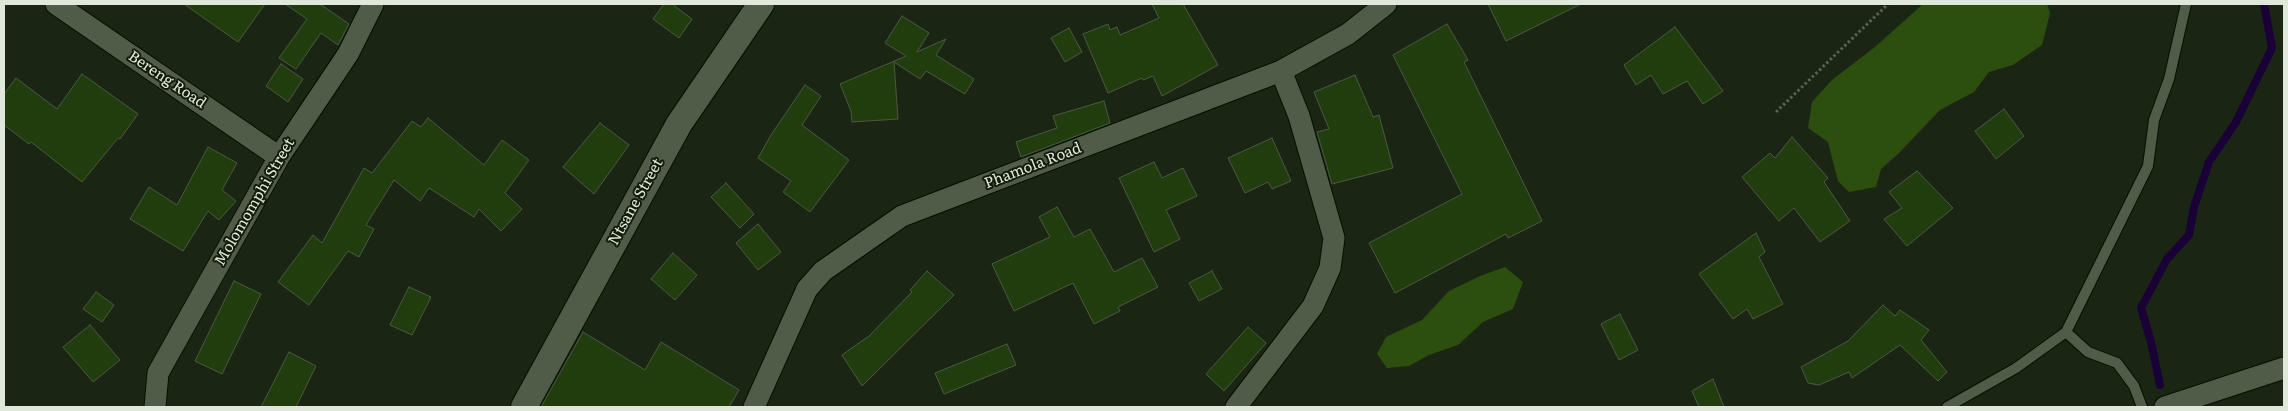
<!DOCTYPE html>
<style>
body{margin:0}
#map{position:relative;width:2288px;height:411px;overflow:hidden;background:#1a2613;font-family:Literata,serif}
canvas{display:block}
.frame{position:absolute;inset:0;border:5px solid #e0e8dc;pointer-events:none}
</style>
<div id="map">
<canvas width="2288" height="411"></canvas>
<div class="frame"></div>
</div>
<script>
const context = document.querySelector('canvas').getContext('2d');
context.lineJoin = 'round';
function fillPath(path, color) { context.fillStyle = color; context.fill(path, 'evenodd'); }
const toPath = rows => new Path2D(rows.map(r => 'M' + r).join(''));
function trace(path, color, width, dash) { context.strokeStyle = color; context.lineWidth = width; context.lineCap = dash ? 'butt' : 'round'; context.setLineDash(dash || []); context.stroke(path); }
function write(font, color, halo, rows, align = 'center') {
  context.font = font + ' Literata,serif'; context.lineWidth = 4; context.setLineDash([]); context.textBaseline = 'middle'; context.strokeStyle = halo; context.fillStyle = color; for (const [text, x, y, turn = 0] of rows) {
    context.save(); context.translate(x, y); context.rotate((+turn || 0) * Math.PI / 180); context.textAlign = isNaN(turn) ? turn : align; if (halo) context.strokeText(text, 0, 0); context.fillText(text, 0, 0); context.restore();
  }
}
fillPath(toPath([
 [1923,4,2047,4,2050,13,2042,45,2013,65,1989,72,1974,92,1940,110,1899,153,1881,169,1876,187,1849,192,1838,181,1828,142,1808,128,1812,102,1832,80,1875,47],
 [1505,267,1523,282,1513,309,1483,322,1458,345,1429,355,1409,366,1387,368,1377,354,1386,337,1422,320,1449,291,1480,276]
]), '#2c4f0f');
trace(toPath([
 [2160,385,2151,342,2141,308,2167,259,2189,235,2194,207,2209,162,2236,122,2272,48,2264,4]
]), '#190037', 8);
const building = toPath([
 [184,4,265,4,238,42,184,4],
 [285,4,320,4,349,24,338,45,321,33,296,69,279,58,307,19,285,4],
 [664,4,672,4,692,19,679,38,653,19,664,4],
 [1152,4,1183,4,1218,65,1162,96,1153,76,1143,80,1142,78,1108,93,1083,34,1108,24,1110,30,1117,27,1120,35,1159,18,1152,4],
 [1488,4,1581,4,1506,41,1488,4],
 [902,16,929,33,917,52,946,39,936,55,974,79,965,94,926,71,920,79,894,62,898,119,852,122,851,111,840,84,906,56,885,43,902,16],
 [1447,24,1468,60,1464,62,1542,221,1508,238,1506,234,1395,293,1369,243,1462,194,1393,55,1447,24],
 [1675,27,1723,91,1703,104,1687,81,1663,94,1651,75,1636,85,1624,65,1675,27],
 [1069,28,1082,52,1065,62,1051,38,1069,28],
 [281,64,303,79,288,102,266,86,281,64],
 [82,74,138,114,120,139,118,138,82,182,31,142,29,144,4,125,4,94,16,78,57,109,82,74],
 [1355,75,1373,117,1379,115,1393,168,1332,184,1317,132,1329,129,1314,92,1355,75],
 [805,85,821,96,802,125,849,160,810,212,783,192,791,181,758,158,771,135,805,85],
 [1104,101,1110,123,1021,157,1016,142,1057,128,1053,116,1104,101],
 [2004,109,2024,136,1996,159,1975,131,2004,109],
 [428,118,484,165,502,140,529,160,505,193,522,209,501,231,479,209,474,217,429,188,420,201,394,180,366,225,374,229,359,257,348,251,309,305,278,282,313,235,322,243,364,168,372,173,412,121,421,127,428,118],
 [600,123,629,145,594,194,563,167,600,123],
 [1792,137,1828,178,1824,182,1850,221,1820,242,1794,208,1779,221,1742,177,1770,153,1775,158,1792,137],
 [1272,138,1291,181,1272,189,1268,182,1245,193,1228,158,1272,138],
 [208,147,237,163,222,190,236,201,219,220,208,211,183,251,130,219,149,187,177,205,208,147],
 [1154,162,1162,178,1183,168,1197,196,1166,210,1180,239,1154,252,1119,178,1154,162],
 [1917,171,1953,208,1907,246,1884,219,1902,208,1889,192,1917,171],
 [726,183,754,214,740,228,711,197,726,183],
 [1057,207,1074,237,1090,229,1114,272,1142,258,1158,287,1118,307,1120,311,1094,324,1073,283,1014,311,992,264,1050,237,1039,217,1057,207],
 [758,224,781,252,758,270,736,243,758,224],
 [1756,233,1765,252,1759,257,1783,304,1753,319,1747,309,1733,319,1699,274,1756,233],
 [673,253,697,275,675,300,651,279,673,253],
 [927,271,954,295,862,386,842,355,869,336,912,292,910,290,927,271],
 [1212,271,1222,289,1199,301,1189,283,1212,271],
 [234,281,261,294,222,374,195,361,234,281],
 [409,287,431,297,412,335,390,325,409,287],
 [96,292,114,305,102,322,83,309,96,292],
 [1883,305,1895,316,1900,310,1929,330,1921,340,1947,372,1938,381,1900,345,1852,378,1849,372,1819,385,1808,383,1801,367,1848,341,1883,305],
 [1620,314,1638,350,1619,360,1601,324,1620,314],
 [90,325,120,360,93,382,63,347,90,325],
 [1248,327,1266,343,1224,391,1206,374,1248,327],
 [583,332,645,370,661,342,739,390,729,407,541,407,583,332],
 [1007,344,1016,365,944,394,935,373,1007,344],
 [289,352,316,366,296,407,261,407,289,352],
 [1713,379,1724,407,1699,407,1692,391,1713,379]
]);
fillPath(building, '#223d0d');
trace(building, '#4b5944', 1);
const service = toPath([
 [2066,332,2088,352,2117,363,2134,386,2142,407],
 [1947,407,2016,368,2066,332,2148,166,2154,120,2169,79,2186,4]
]);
const minor = toPath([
 [56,4,279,157],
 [155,407,158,373,279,157,348,54,373,4],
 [754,407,807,289,823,271,902,216,1281,71,1348,34,1386,4],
 [1236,407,1313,306,1330,268,1334,238,1299,116,1281,71],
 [2165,407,2284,368]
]);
const tertiary = toPath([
 [524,407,679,124,761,4]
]);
trace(service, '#050e01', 12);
trace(minor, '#050e01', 23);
trace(tertiary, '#050e01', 28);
trace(toPath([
 [1776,112,1888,4]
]), '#586352', 3, [2.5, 2.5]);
trace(service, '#4f5c47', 10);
trace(minor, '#4f5c47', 21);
trace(tertiary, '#4f5c47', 26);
write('15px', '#e0e8dc', '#111c0a', [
 ["Bereng Road",167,80,34],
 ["Phamola Road",1033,166,-21],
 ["Molomomphi Street",255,202,-60],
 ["Ntsane Street",636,202,-61]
]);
</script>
